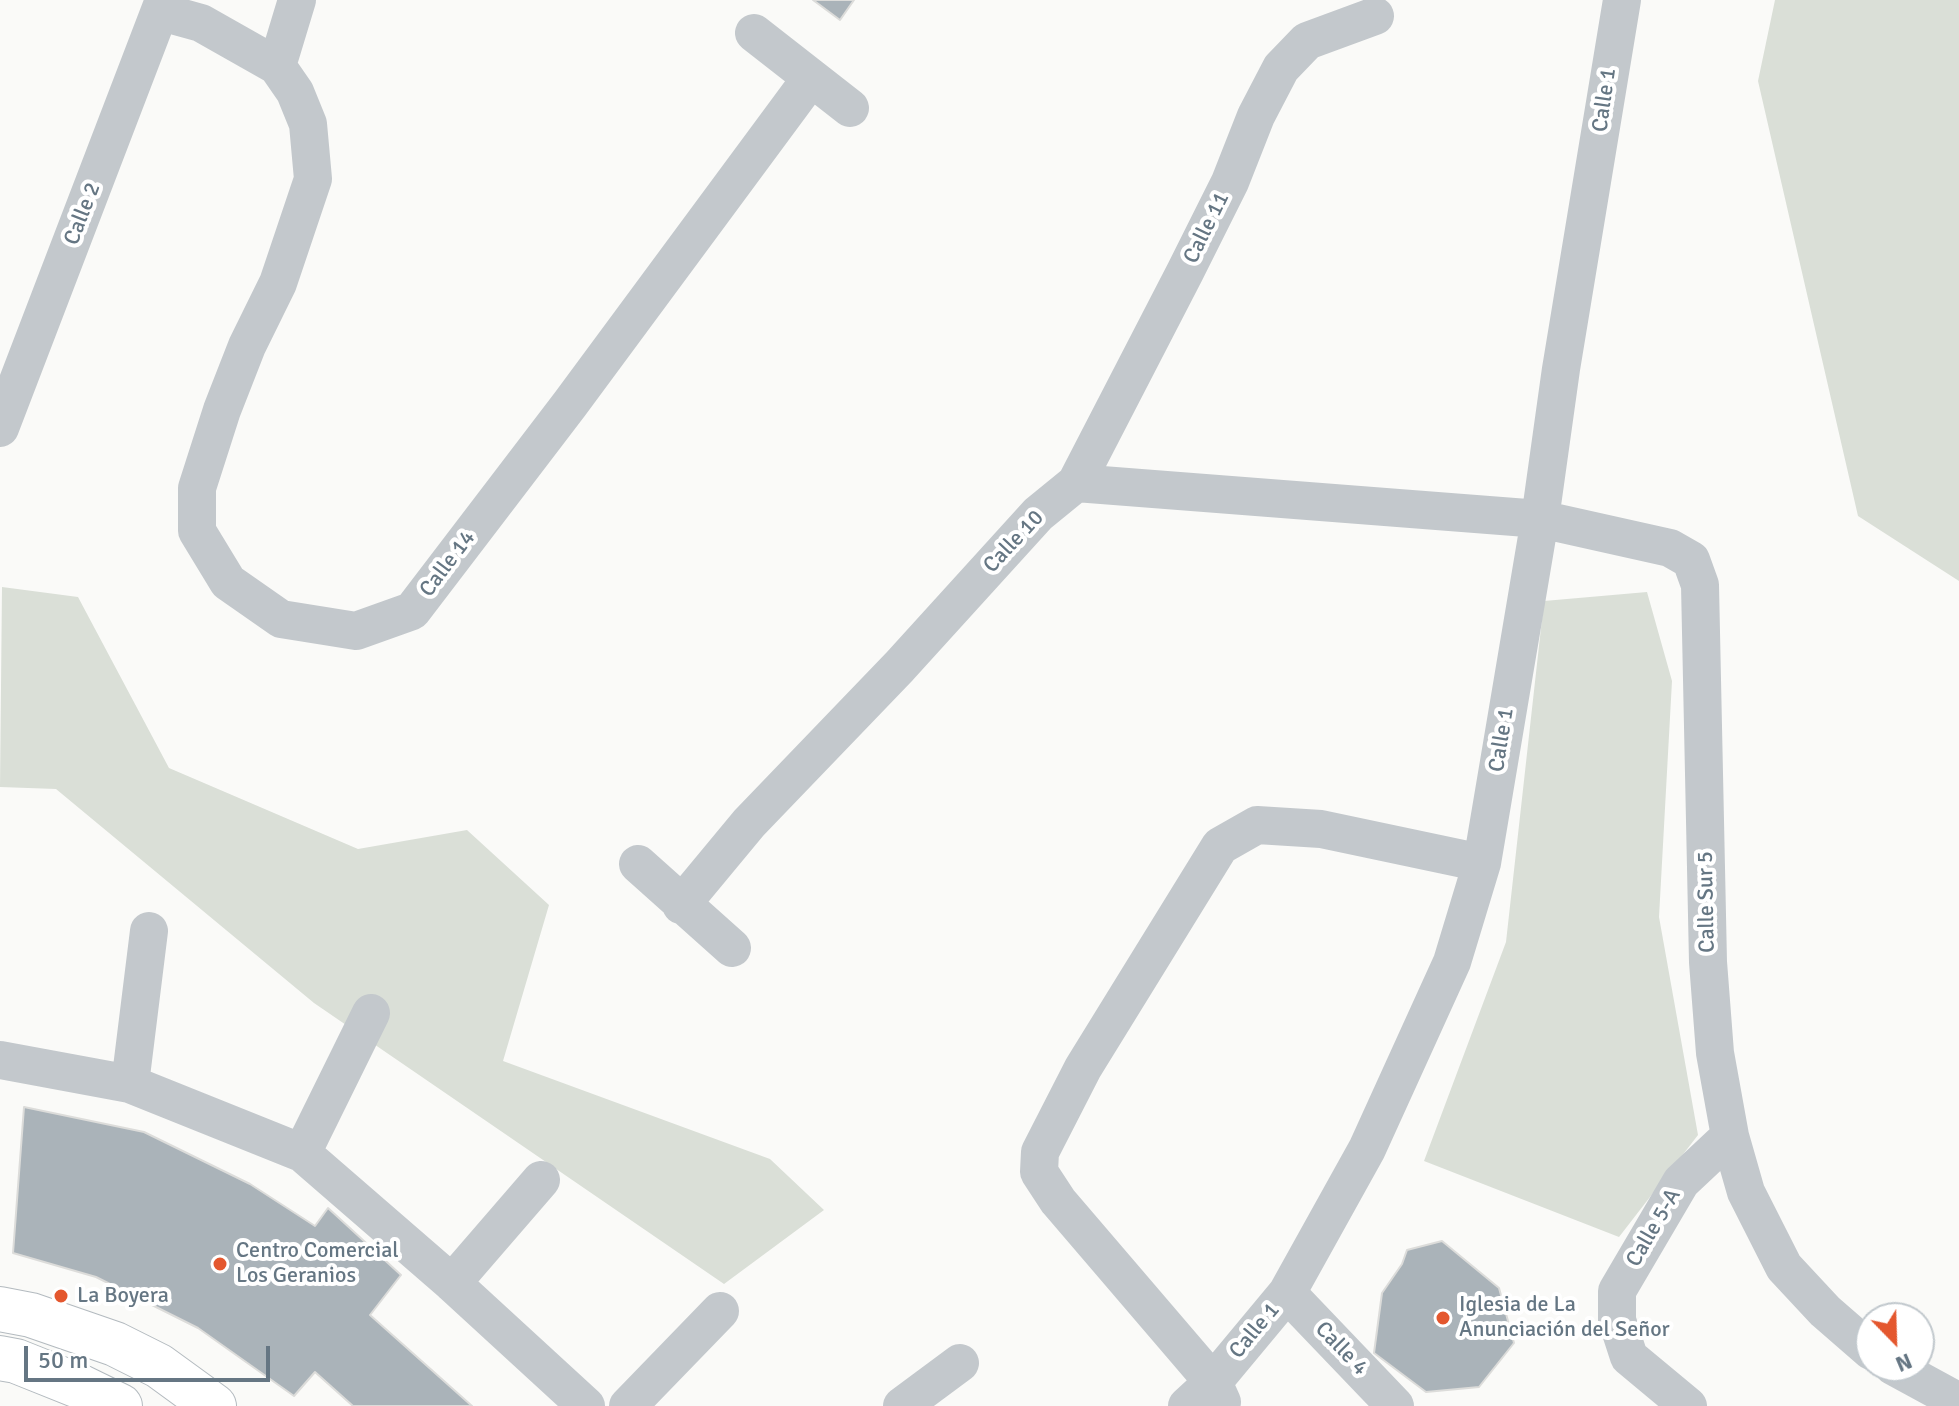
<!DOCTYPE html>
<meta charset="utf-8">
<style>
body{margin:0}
#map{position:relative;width:1959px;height:1406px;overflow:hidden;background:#fafaf8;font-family:Signika,sans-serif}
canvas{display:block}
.north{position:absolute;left:1855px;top:1302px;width:80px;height:80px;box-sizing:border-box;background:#fff;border:2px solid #c1c8cd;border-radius:50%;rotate:157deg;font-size:22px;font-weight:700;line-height:32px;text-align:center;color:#657683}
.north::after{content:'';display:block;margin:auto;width:28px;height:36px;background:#e4572e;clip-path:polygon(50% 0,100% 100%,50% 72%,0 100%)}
.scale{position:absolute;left:24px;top:1346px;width:246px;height:36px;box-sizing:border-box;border:4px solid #657683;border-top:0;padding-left:10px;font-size:24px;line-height:28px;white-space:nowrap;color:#657683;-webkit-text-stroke:6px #fff;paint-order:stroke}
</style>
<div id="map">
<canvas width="1959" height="1406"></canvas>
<div class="north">N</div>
<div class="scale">50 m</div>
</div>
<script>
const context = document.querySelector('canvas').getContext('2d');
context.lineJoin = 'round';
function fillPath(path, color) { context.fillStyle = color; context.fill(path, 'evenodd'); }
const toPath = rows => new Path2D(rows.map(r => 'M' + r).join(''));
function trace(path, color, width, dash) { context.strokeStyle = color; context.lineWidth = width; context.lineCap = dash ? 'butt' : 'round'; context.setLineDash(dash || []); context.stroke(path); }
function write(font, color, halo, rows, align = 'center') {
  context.font = font + ' Signika,sans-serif'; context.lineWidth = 8; context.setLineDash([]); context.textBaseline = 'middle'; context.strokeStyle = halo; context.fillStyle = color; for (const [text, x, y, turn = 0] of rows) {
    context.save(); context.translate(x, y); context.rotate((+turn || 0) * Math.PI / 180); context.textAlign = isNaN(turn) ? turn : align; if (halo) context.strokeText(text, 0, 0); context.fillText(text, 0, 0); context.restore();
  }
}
fillPath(toPath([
 [1775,0,1959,0,1959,581,1858,516,1758,81],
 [2,587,78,597,169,768,358,849,467,830,549,905,503,1061,770,1159,824,1210,724,1284,314,1003,56,789,0,787],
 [1647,592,1672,681,1659,917,1698,1135,1619,1237,1424,1161,1506,942,1544,601]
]), '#dadfd7');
const building = toPath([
 [813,0,854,0,840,20,813,0],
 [24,1107,144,1132,250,1184,315,1226,328,1208,401,1275,370,1315,472,1406,353,1406,315,1372,294,1396,198,1328,96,1277,13,1253,24,1107],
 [1442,1241,1499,1288,1514,1343,1479,1387,1426,1392,1374,1353,1382,1293,1402,1264,1407,1250,1442,1241]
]);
fillPath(building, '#aab3b9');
trace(building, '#dcdcda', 2);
const secondary = toPath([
 [0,1309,31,1315,115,1344,159,1366,214,1406],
 [0,1358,16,1361,81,1387,120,1406]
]);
trace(secondary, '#b3babf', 46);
trace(toPath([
 [161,12,201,23,277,66,295,92,308,124,313,179,278,283,247,346,222,410,197,488,197,531,228,582,281,619,356,631,412,611,570,404,811,78],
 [754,33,850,108],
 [277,66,297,0],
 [0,428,164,0],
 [1076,483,1540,519,1670,548,1691,560,1700,585,1708,962,1715,1053,1730,1136,1746,1192,1784,1267,1825,1311,1871,1351],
 [638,864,732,948],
 [681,905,749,823,899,667,1038,514,1076,483,1185,272,1230,182,1256,116,1281,68,1307,41,1375,16],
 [0,1060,130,1084,302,1153,452,1283,586,1406],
 [130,1084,149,931],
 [302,1153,371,1013],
 [452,1283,541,1180],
 [1287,1293,1395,1406],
 [1893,1366,1959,1402],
 [1222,1402,1213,1382,1058,1201,1039,1172,1040,1152,1083,1068,1220,846,1257,825,1321,829,1482,863],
 [628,1406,720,1311],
 [902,1406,960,1363],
 [1187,1406,1213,1382,1287,1293,1367,1149,1452,962,1482,863,1540,519,1561,369,1622,0],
 [1688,1406,1629,1357,1617,1320,1617,1291,1681,1182,1730,1136]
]), '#c3c8cc', 38);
trace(secondary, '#fff', 44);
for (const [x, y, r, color] of [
 [220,1264,8,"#e4572e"],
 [61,1296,8,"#e4572e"],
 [1443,1318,8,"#e4572e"]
]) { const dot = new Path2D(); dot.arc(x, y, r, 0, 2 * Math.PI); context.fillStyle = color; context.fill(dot); trace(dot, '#fff', 3); }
write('22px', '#657683', '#fff', [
 ["Calle 1",1605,100,-82],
 ["Calle 2",83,214,-69],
 ["Calle 11",1207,228,-64],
 ["Calle 10",1014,542,-47],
 ["Calle 14",448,564,-53],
 ["Calle 1",1502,740,-81],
 ["Calle Sur 5",1707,902,-91],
 ["Calle 5-A",1654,1228,-60],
 ["Calle 1",1255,1331,-50],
 ["Calle 4",1341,1349,46]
]);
write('22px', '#657683', '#fff', [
 ["Centro Comercial",236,1251],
 ["Los Geranios",236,1276],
 ["La Boyera",77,1296],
 ["Iglesia de La",1459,1305],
 ["Anunciación del Señor",1459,1330]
], 'left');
</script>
